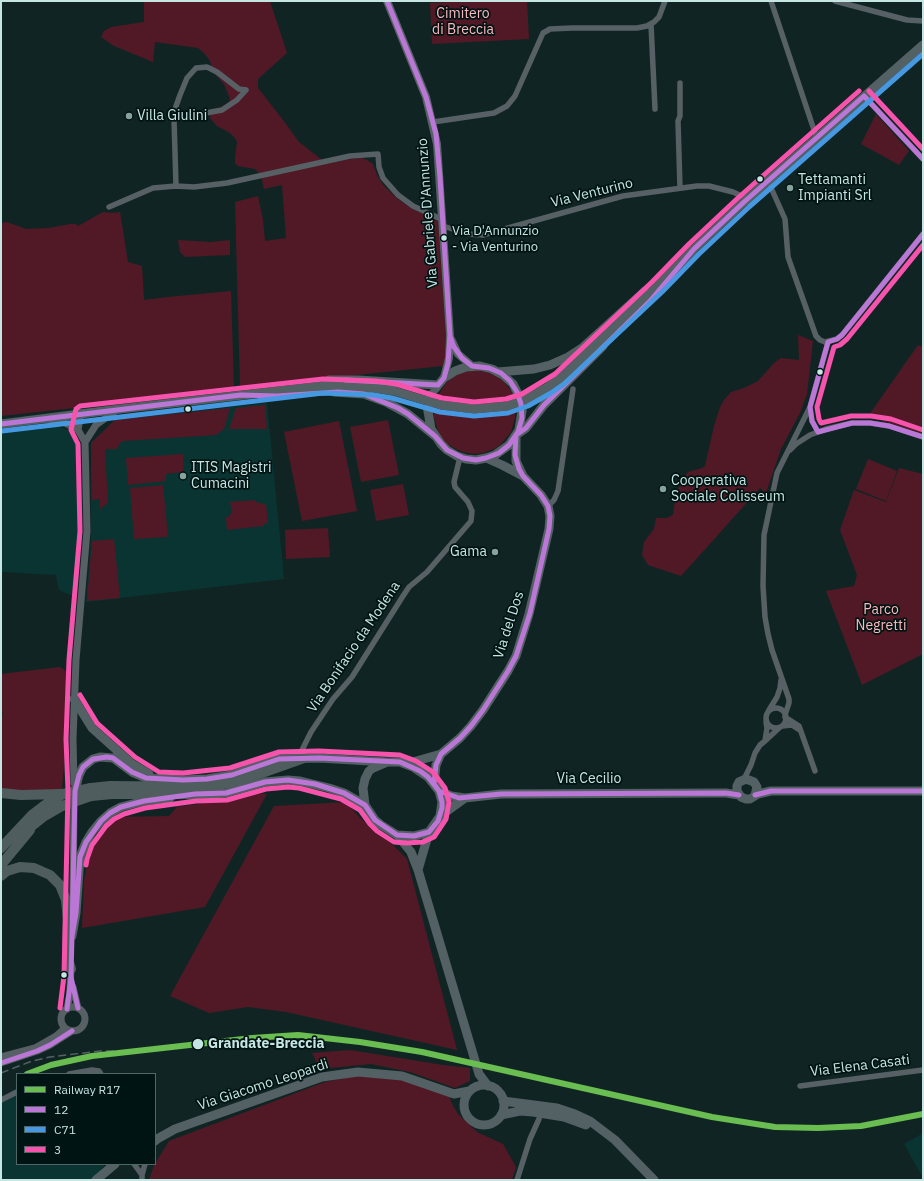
<!DOCTYPE html>
<style>
body{margin:0}
#map{position:relative;width:924px;height:1181px;overflow:hidden;background:#102523;font-family:"IBM Plex Sans",sans-serif}
canvas{display:block}
.frame{position:absolute;inset:0;border:2px solid #c6e6e4;pointer-events:none}
.legend{position:absolute;left:16px;top:1073px;width:140px;height:92px;box-sizing:border-box;background:#001413;border:1px solid #4f6867;margin:0;padding:5px 7px;list-style:none;font-size:12px;color:#c6e6e4}
.legend li{display:flex;align-items:center;gap:8px;height:20px}
.legend b{width:20px;border:1px solid #4f6867}
</style>
<div id="map">
<canvas width="924" height="1181"></canvas>
<div class="frame"></div>
<ul class="legend">
<li><b style="height:5px;background:#69bd51"></b>Railway R17</li>
<li><b style="height:5px;background:#ba77d6"></b>12</li>
<li><b style="height:5px;background:#4699e1"></b>C71</li>
<li><b style="height:5px;background:#f653ac"></b>3</li>
</ul>
</div>
<script>
const context = document.querySelector('canvas').getContext('2d');
context.lineJoin = 'round';
function fillPath(path, color) { context.fillStyle = color; context.fill(path, 'evenodd'); }
const toPath = rows => new Path2D(rows.map(r => 'M' + r).join(''));
function trace(path, color, width, dash) { context.strokeStyle = color; context.lineWidth = width; context.lineCap = dash ? 'butt' : 'round'; context.setLineDash(dash || []); context.stroke(path); }
function write(font, color, halo, rows, align = 'center') {
  context.font = font + ' "IBM Plex Sans",sans-serif'; context.lineWidth = 3.5; context.setLineDash([]); context.textBaseline = 'middle'; context.strokeStyle = halo; context.fillStyle = color; for (const [text, x, y, turn = 0] of rows) {
    context.save(); context.translate(x, y); context.rotate((+turn || 0) * Math.PI / 180); context.textAlign = isNaN(turn) ? turn : align; if (halo) context.strokeText(text, 0, 0); context.fillText(text, 0, 0); context.restore();
  }
}
fillPath(toPath([
 [267,403,284,579,86,602,91,541,91,443,115,420],
 [53,425,68,430,78,440,81,447,75,597,59,590,56,575,1,572,1,429],
 [17,1088,17,1164,105,1164,94,1180,1,1180,1,1097],
 [923,1133,923,1178,904,1144]
]), '#0a3432');
fillPath(toPath([
 [144,1,270,1,287,53,258,79,258,88,283,120,299,142,322,160,260,174,255,169,238,166,235,163,235,158,237,142,235,138,230,133,217,126,210,118,210,113,214,109,221,107,229,102,230,99,224,84,213,72,210,61,205,54,198,48,155,42,153,62,114,46,101,37,104,31,111,27,144,22],
 [468,1,527,1,529,39,432,44,430,3],
 [876,114,909,151,899,165,861,144],
 [362,158,367,160,373,164,377,175,383,185,399,200,411,208,438,221,446,339,445,361,443,366,240,387,235,202,258,196,263,220,265,241,286,238,282,185,264,189,261,176,351,159],
 [103,212,111,213,120,212,128,262,142,266,144,300,168,297,231,291,234,389,221,391,197,391,157,399,1,416,1,223,7,222,26,229,49,228,70,224,76,224,78,226],
 [178,240,210,242,230,240,230,255,185,257,180,252],
 [798,335,813,341,807,394,800,413,781,449,766,493,760,488,681,576,648,565,642,555,644,542,654,529,656,518,667,518,673,515,676,494,683,479,688,472,702,468,705,466,714,426,720,407,724,400,731,392,744,388,758,381,774,363,781,358,799,360],
 [918,345,923,347,923,434,880,420,867,418],
 [478,370,493,374,504,382,512,392,514,399,505,402,474,405,446,402,436,399,446,383,454,376,468,371],
 [265,405,267,429,229,429,236,408],
 [434,406,464,413,481,413,498,411,515,407,515,418,511,432,500,445,494,449,483,453,472,454,463,452,454,448,446,443,439,435,434,417],
 [230,408,224,429,216,435,123,441,120,443,117,449,107,449,105,451,108,503,100,509,100,499,92,500,91,443,115,420],
 [388,420,399,475,361,482,350,427],
 [339,421,357,511,302,521,284,432],
 [183,454,183,472,166,474,166,481,128,485,126,458],
 [868,459,897,471,886,501,856,489],
 [899,468,923,474,923,654,862,685,826,591,854,586,857,575,840,530,854,490,886,502],
 [403,484,409,515,376,521,370,490],
 [163,485,168,537,134,539,130,488],
 [254,500,258,503,266,504,268,523,264,524,264,526,227,530,226,517,230,517,230,514,232,514,230,502],
 [328,528,330,557,286,559,285,530],
 [114,539,120,598,87,601,92,541],
 [60,667,71,675,62,789,1,794,1,721,3,713,1,713,1,674],
 [255,793,267,794,205,907,82,928,84,880,90,850,103,827,116,817,169,816,177,807,238,798],
 [346,802,361,819,392,844,407,859,457,1050,286,1012,248,1007,209,1013,170,996,274,806],
 [350,1050,443,1065,470,1068,470,1081,455,1088,410,1072,371,1064,320,1069,312,1053],
 [355,1076,401,1080,449,1096,452,1104,458,1114,477,1132,503,1144,516,1167,512,1180,149,1180,154,1165,169,1141,325,1082]
]), '#511926');
trace(toPath([
 [771,1,817,139],
 [835,1,907,20,923,21],
 [651,24,655,109],
 [680,83,680,116,678,121,680,188],
 [246,90,237,100,222,110,174,119,176,186,194,187,227,183,350,156,378,154,379,167,383,178,398,195,413,206,443,220],
 [864,96,923,159],
 [174,119,175,109,180,95,187,78,196,68,207,67,217,72,239,89,246,90],
 [433,122,494,113,507,106,515,96,543,33,550,29,572,28,637,28,647,26,654,22,659,17,665,1],
 [768,181,785,219,788,257,816,336,820,340,825,342,837,339,842,335,923,234],
 [109,207,153,188,176,186],
 [443,226,468,234,483,235,623,196,697,186,709,186,733,192,748,199],
 [810,407,812,421,818,432],
 [790,450,796,444,810,435,826,429,852,423,870,423,889,426,923,437],
 [548,506,554,500,558,491,573,389],
 '766 718a10 10 0 1 1 20 0a10 10 0 1 1-20 0Z',
 [769,710,777,697,780,688,781,680],
 [785,715,789,703,789,699,772,650,768,634,765,617,763,586,764,535,777,473,810,407,828,342],
 [785,717,799,726,815,771],
 [766,722,767,728,765,741,779,728],
 [782,726,792,725,798,729],
 [304,758,302,750,311,732,333,699,352,677,403,596,409,587,427,572,471,521,472,511,468,502,455,487,454,482,460,457],
 [744,779,751,765,755,753,760,745,765,741],
 [69,1074,92,1070,99,1071,101,1074],
 [800,1086,923,1070],
 [1,1100,17,1092],
 [134,1164,142,1175],
 [142,1180,142,1175,145,1164],
 [517,1180,530,1139,539,1119]
]), '#576064', 5.5);
trace(toPath([
 [51,420,63,422,78,430,85,442,87,531,76,660,73,739,74,783],
 [78,430,81,413],
 [85,442,96,425,117,410],
 [73,903,74,798],
 [73,987,78,1008],
 '61 1019a12 12 0 1 1 24 0a12 12 0 1 1-24 0Z',
 [67,1009,70,993,71,966],
 [1,1057,35,1048,56,1036,65,1028],
 [1,1063,37,1051,50,1045,72,1031]
]), '#576064', 7);
trace(toPath([
 [387,1,426,97,437,144,450,336,449,358,444,378],
 [451,339,458,354,472,366]
]), '#576266', 8);
trace(toPath([
 [498,372,534,369,550,365,568,357,582,348,645,291],
 [329,380,358,380,438,385],
 [435,389,444,378,455,371,466,367,480,366,492,369,503,375,513,384,520,398],
 [334,392,364,394,386,402,408,414,435,436],
 [428,411,431,429,441,444,447,450,457,456,466,459,476,460,486,458,495,455,509,445,519,430,522,411],
 [1,424,120,409,323,386,375,388,394,391,441,405,474,409,507,406,525,400,548,387,559,379,657,287,694,249,744,202,923,45],
 [516,435,526,428,544,405,603,346],
 [516,435,516,461,523,476],
 [74,699,92,728,131,763,149,774],
 [387,762,400,762,413,767,428,777,439,791,442,802,440,816,429,832,414,836,397,835,381,825,375,820,365,805,363,788,365,779,369,771,373,768,387,762],
 [406,764,441,754,460,738,471,726,483,710,508,671,516,656,529,614,549,529,550,516,548,506,541,495,523,476,502,465,486,458],
 [434,784,436,765,441,754],
 [75,791,79,775,83,767,93,759,100,757,113,758,132,772,146,778,183,780,207,779,232,775,279,759,319,758,387,762],
 [439,791,451,796,465,798,501,794,714,793,726,793,739,795],
 [188,795,226,793,265,782,288,780,300,781,329,788,344,793,365,805],
 [755,795,757,787,754,782,746,779,739,782,737,786,737,791,741,797,746,799,750,799,758,794,771,791,923,791],
 [440,816,465,798],
 [397,835,411,852,418,870,479,1074,488,1086],
 [418,870,429,832],
 [72,936,76,913,80,857,86,842,92,832,101,821,110,813,121,807,144,801,170,798],
 '464 1105a20 20 0 1 1 40 0a20 20 0 1 1-40 0Z',
 [503,1101,557,1108,575,1114,590,1121,615,1140,654,1180],
 [501,1115,520,1111,533,1112,564,1117,586,1125],
 [155,1141,157,1139,175,1129,322,1077,358,1072,402,1076,454,1094,469,1091],
 [96,1180,115,1164]
]), '#536064', 9);
trace(toPath([
 [91,788,110,786,209,787,245,779,304,758],
 [1,793,21,795,61,794],
 [91,796,112,794,195,794],
 [23,833,43,817,62,806],
 [1,848,32,815,45,805,63,794],
 [1,865,30,830],
 [1,876,7,871,20,867,34,868,50,875,60,885,66,900,68,920,67,956,71,969]
]), '#505d5f', 10);
trace(toPath([
 [1,1073,32,1061,50,1057,100,1051,130,1051]
]), '#566164', 1.5, [8, 4]);
trace(toPath([
 [520,398,522,411],
 [428,411,432,394]
]), '#536064', 9);
trace(toPath([
 [63,794,91,788],
 [62,806,91,796]
]), '#505d5f', 10);
trace(toPath([
 [923,234,842,335,837,339,828,342,810,407,812,421,818,432,852,423,870,423,889,426,923,437],
 [345,380,438,385,444,378,448,363,450,333],
 [1,424,241,395,277,396,338,392,364,394,398,408,408,414,435,436,447,450,463,458,476,460,486,458,499,453,509,445,518,432,522,418,521,404,517,392,510,381,501,373,489,368,472,366,462,358,454,347,450,336,440,177,436,134,426,97,387,1],
 [516,435,526,428,544,405,650,301,694,249,744,202,864,96,923,159],
 [107,757,113,758,132,772,146,778,183,780,207,779,232,775,279,759,319,758,400,762,420,771,428,777,439,791,442,802,442,808,438,821,429,832,414,836,397,835,375,820,365,805,344,793,315,784,288,780,265,782,226,793,195,794,144,801,121,807,110,813,101,821,86,842,80,857,76,913,72,936,75,791,79,775,83,767,93,759,107,757],
 [434,784,436,765,441,754,460,738,471,726,483,710,508,671,516,656,530,613,549,529,550,516,548,506,541,495,523,476,519,469,515,455,516,435],
 [434,784,439,791,459,798,501,794,726,793,739,795],
 [755,795,771,791,923,791],
 [71,977,78,1008],
 [71,977,72,936],
 [71,977,72,936],
 [67,1009,71,977],
 [1,1063,37,1051,50,1045,72,1031]
]), '#ba77d6', 5);
trace(toPath([
 [2,431,323,393,374,395,392,398,440,412,474,416,508,413,528,406,551,393,564,384,662,292,699,254,749,207,923,54]
]), '#4699e1', 5);
trace(toPath([
 [869,91,923,149],
 [923,245,847,339,840,345,834,347,817,407,819,419,821,423,851,416,871,416,891,419,923,430],
 [80,695,97,723,135,757,159,772,183,773,230,768,279,752,319,751,400,755,416,761,433,772,445,788,449,802,446,819,434,837,423,842,406,843,394,842,377,831,370,824,360,810,341,799,299,788,288,787,266,789,227,800,196,801,145,808,124,814,114,819,106,826,92,845,87,859,86,865],
 [60,1008,64,976,68,791,66,739,69,660,80,531,78,444,71,430,76,409,80,406,323,379,376,381,396,384,442,398,474,402,506,399,522,394,555,374,652,282,689,244,739,197,859,91]
]), '#f653ac', 5);
trace(toPath([
 [27,1074,51,1065,92,1056,252,1038,298,1035,360,1042,422,1052,712,1117,775,1127,818,1128,861,1126,923,1114]
]), '#69bd51', 6);
for (const [x, y, r, color] of [
 [129,116,4,"#86a2a0"],
 [760,179,3.5,"#c6e6e4"],
 [790,188,4,"#86a2a0"],
 [444,238,3.5,"#c6e6e4"],
 [820,372,3.5,"#c6e6e4"],
 [188,409,3.5,"#c6e6e4"],
 [183,476,4,"#86a2a0"],
 [663,489,4,"#86a2a0"],
 [495,552,4,"#86a2a0"],
 [64,975,3.5,"#c6e6e4"],
 [198,1044,6,"#c6e6e4"]
]) { const dot = new Path2D(); dot.arc(x, y, r, 0, 2 * Math.PI); context.fillStyle = color; context.fill(dot); trace(dot, '#001413', 1.5); }
write('13px', '#c6e6e4', '#001413', [
 ["Via D'Annunzio",452,231],
 ["- Via Venturino",452,247]
], 'left');
write('14px', '#fcb7be', '#001413', [
 ["Cimitero",463,14],
 ["di Breccia",463,30],
 ["Parco",881,610],
 ["Negretti",881,626]
]);
write('14px', '#c6e6e4', '#001413', [
 ["Villa Giulini",137,116],
 ["Tettamanti",798,180],
 ["Impianti Srl",798,196],
 ["ITIS Magistri",191,468],
 ["Cumacini",191,484],
 ["Cooperativa",671,481],
 ["Sociale Colisseum",671,497],
 ["Gama",487,552,"right"]
], 'left');
write('14px', '#c6e6e4', '#001413', [
 ["Via Venturino",592,193,-14],
 ["Via Gabriele D'Annunzio",428,213,-94],
 ["Via del Dos",509,625,-72],
 ["Via Bonifacio da Modena",354,647,-56],
 ["Via Cecilio",589,779],
 ["Via Elena Casati",860,1066,-7],
 ["Via Giacomo Leopardi",263,1085,-18]
]);
write('bold 14px', '#c6e6e4', '#001413', [
 ["Grandate-Breccia",208,1044]
], 'left');
</script>
